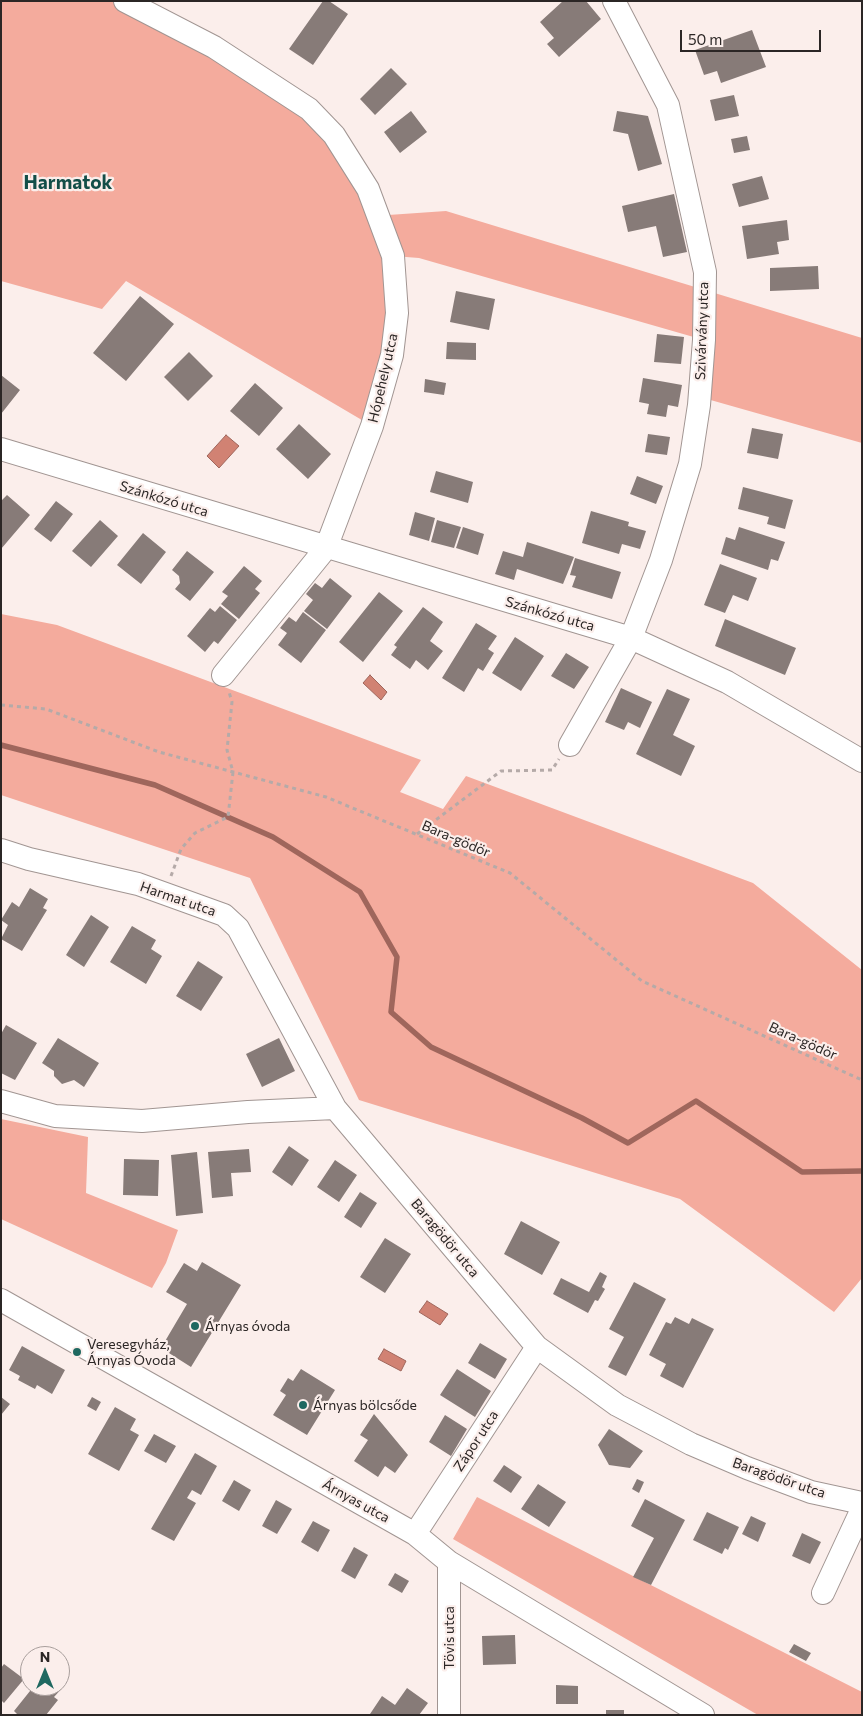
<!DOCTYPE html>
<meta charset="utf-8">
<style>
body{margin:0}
#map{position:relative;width:863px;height:1716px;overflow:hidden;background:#fbeeeb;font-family:Commissioner,sans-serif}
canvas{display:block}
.frame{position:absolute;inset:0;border:2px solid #2b2625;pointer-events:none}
.north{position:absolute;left:20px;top:1646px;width:50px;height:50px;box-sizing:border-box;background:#fbeeeb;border:1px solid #a89e9c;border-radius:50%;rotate:0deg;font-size:14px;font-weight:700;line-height:20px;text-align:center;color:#2b2625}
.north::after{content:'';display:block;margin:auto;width:18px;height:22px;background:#1f6860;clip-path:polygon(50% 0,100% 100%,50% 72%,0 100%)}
.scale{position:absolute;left:680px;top:30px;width:141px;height:22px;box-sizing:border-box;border:2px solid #2b2625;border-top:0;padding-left:6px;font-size:15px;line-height:18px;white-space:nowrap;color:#2b2625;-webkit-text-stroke:4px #fbeeeb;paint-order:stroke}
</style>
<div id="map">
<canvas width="863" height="1716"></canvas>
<div class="frame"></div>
<div class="north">N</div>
<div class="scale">50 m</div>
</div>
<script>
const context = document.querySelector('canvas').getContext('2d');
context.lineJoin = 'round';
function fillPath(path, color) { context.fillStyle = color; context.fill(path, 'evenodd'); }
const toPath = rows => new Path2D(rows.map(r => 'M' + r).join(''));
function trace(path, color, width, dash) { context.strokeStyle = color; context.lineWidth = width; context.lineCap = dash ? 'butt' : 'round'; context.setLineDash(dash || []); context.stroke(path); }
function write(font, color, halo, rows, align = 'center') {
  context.font = font + ' Commissioner,sans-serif'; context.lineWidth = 4.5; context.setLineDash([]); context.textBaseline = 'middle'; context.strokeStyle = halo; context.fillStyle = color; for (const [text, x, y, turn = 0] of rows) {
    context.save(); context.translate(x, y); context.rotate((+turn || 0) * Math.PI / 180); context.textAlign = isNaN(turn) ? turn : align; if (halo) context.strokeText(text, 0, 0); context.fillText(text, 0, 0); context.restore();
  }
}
fillPath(toPath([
 [1,1,124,1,309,109,374,216,446,211,862,338,862,443,707,399,704,340,419,258,393,256,392,355,372,426,126,281,102,309,1,281],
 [1,614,57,625,421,760,400,792,443,809,466,776,753,883,862,970,862,1278,834,1312,680,1199,359,1100,250,878,1,795],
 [1,1119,88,1137,86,1193,178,1230,166,1263,152,1288,1,1219],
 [477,1497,862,1692,862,1715,758,1715,453,1539]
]), '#f4ab9d');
const water = toPath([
 [226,435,239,446,219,468,207,456,226,435],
 [370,675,387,692,381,700,363,683,370,675],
 [427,1301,448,1314,440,1325,419,1312,427,1301],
 [384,1349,406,1361,401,1371,378,1359,384,1349]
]);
fillPath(water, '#d18273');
trace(water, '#9f665c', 1);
trace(toPath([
 [1,745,155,785,273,837,360,892,397,957,391,1012,431,1047,582,1118,628,1143,696,1101,802,1172,862,1171]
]), '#9f665c', 5.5);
fillPath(toPath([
 [323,1,329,1,348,14,313,65,289,49],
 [563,1,586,1,601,19,559,57,547,44,554,38,540,22],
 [752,30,766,67,721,83,717,71,704,75,695,50],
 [391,68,407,84,375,115,360,99],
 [734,95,739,116,715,121,710,100],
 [411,111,427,132,400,153,384,132],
 [617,111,648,116,662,164,638,171,628,134,613,131],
 [747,136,750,150,734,153,731,139],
 [762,176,769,199,739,207,732,184],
 [674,194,687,252,663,257,656,226,628,232,622,206],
 [787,220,789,240,777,242,779,254,747,259,742,226],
 [818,266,819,289,770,291,770,268],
 [456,291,495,299,489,330,450,322],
 [140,296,174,324,126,381,93,353],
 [657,334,684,337,681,364,654,362],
 [447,342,476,343,476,360,446,359],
 [189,352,213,376,188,401,164,377],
 [1,375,20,390,1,414],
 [643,378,682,385,678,407,668,405,666,417,647,414,649,404,639,402],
 [425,379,446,383,444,395,424,392],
 [255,383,283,408,259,436,230,411],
 [299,424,331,454,308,479,276,449],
 [752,428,783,434,778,459,747,453],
 [648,434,670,437,667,455,645,452],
 [436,471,473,482,468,503,430,492],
 [637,476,663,486,656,504,630,494],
 [743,487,793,500,785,529,767,524,769,517,738,509],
 [7,495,30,515,1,549,1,501],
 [56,501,73,514,51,542,34,529],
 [591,511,629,522,628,526,646,531,640,549,622,544,619,554,582,543],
 [415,512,435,518,429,541,409,535],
 [100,520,118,536,91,567,72,551],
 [437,520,461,527,454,548,431,542],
 [463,527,484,534,478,555,456,548],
 [739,527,785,542,778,561,771,559,768,570,721,554,726,537,735,540],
 [143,533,166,552,141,584,117,565],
 [527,542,574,557,563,584,517,569,514,580,495,574,503,551,523,557],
 [187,551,214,572,190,601,175,589,180,583,179,576,172,570],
 [575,558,621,572,612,599,572,587,576,576,570,575],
 [720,564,757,578,748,601,733,595,725,613,704,605],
 [244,566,262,581,255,589,260,593,239,619,221,604,228,596,222,592],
 [330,578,352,596,327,629,304,611,313,600,306,594,315,583,322,588],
 [379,592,403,611,363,662,339,642],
 [220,606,237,620,218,644,214,641,205,652,187,636,210,608,215,612],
 [423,607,443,622,430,641,443,651,428,670,416,660,410,669,391,655,397,647,394,645],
 [303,612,326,630,301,663,278,645,287,633,280,628,289,617,296,622],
 [725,619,796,648,785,675,715,646],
 [476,623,497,636,488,649,494,653,483,671,478,668,464,692,442,678],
 [515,637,544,656,521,691,492,673],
 [566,653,589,667,574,689,551,676],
 [621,688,652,702,640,728,628,722,624,730,605,722],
 [667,689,690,699,673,735,695,746,681,776,636,754],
 [30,888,48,899,43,908,47,910,22,951,1,939,8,925,1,920,12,902,19,907],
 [91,915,109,927,84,967,66,955],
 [132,926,156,940,151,949,162,956,146,984,110,962],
 [198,961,223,977,201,1011,176,996],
 [6,1025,37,1043,15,1080,1,1073,1,1034],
 [58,1038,99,1063,84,1087,74,1080,62,1084,54,1076,54,1071,42,1063],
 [279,1038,295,1071,262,1087,246,1054],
 [289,1146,309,1160,292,1186,272,1172],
 [249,1149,251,1172,231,1173,233,1196,212,1198,208,1152],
 [197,1152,203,1213,176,1216,171,1155],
 [124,1159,159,1160,158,1196,123,1195],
 [335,1160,357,1175,339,1202,317,1187],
 [360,1192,377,1203,361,1228,344,1217],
 [521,1221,560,1242,542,1275,504,1254],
 [385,1238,411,1254,385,1293,360,1277],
 [202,1262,241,1285,191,1367,161,1348,187,1304,166,1292,184,1263,197,1271],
 [600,1272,607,1276,602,1287,605,1289,598,1301,595,1300,588,1313,553,1294,561,1278,589,1292],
 [634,1282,666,1299,626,1376,608,1367,624,1337,609,1329],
 [675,1317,689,1324,692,1318,714,1329,683,1388,660,1376,666,1364,649,1355,666,1322,671,1324],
 [480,1343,507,1359,495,1379,468,1363],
 [22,1346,65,1370,52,1394,37,1385,35,1389,18,1380,20,1376,9,1370],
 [301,1369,335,1390,307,1435,273,1415,286,1395,280,1391,288,1378,293,1381],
 [457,1369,491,1391,475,1417,440,1395],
 [1,1397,10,1404,1,1415],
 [92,1397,101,1402,96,1411,87,1406],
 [115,1407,136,1419,130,1430,139,1435,119,1471,88,1454],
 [374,1414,408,1455,395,1473,385,1466,378,1477,354,1461,368,1440,360,1435],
 [445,1415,467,1429,451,1456,429,1442],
 [609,1429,643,1451,630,1468,609,1465,598,1445],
 [154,1434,176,1446,166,1463,144,1451],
 [195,1453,217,1466,201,1495,192,1490,187,1498,196,1503,174,1541,151,1529],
 [504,1465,522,1477,511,1493,493,1481],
 [637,1479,644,1482,639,1493,632,1489],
 [234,1480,251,1490,239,1511,222,1501],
 [538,1484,566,1502,549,1527,521,1509],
 [645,1499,685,1520,651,1585,633,1577,654,1538,631,1526],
 [276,1500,292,1509,277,1534,262,1526],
 [707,1512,739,1527,728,1550,725,1548,722,1554,693,1540],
 [751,1516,766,1523,758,1542,742,1534],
 [313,1521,330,1530,318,1552,301,1542],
 [802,1533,821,1542,810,1564,792,1556],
 [354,1547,368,1555,355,1579,341,1571],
 [395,1573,409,1581,402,1593,388,1585],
 [515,1635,516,1664,483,1665,482,1636],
 [794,1644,811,1653,806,1661,789,1652],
 [4,1664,24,1679,4,1703,1,1700,1,1668],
 [60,1683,64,1686,54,1697,58,1700,46,1715,18,1715,14,1711,34,1686,60,1686],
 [556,1685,578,1686,578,1704,556,1704],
 [407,1688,428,1703,419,1715,370,1714,382,1696,395,1705],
 [606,1710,624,1710,624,1715,606,1715]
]), '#877b78');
const minor = toPath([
 [125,1,214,47,309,109,334,135,368,189,393,256,397,313,392,355,372,426,326,548,223,675],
 [1,449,631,638,727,682,862,761],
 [570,745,631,638,661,560,690,464,699,405,704,340,705,272,668,105,614,1],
 [1,850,29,859,138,884,224,915,238,928,335,1108],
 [1,1101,55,1116,142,1121,248,1112,335,1108,537,1347,617,1405,691,1444,747,1468,811,1492,862,1503],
 [1,1300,415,1534,449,1562,703,1715],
 [415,1534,537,1347],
 [823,1593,862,1509],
 [449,1715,449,1562]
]);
trace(minor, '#a19592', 24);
trace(toPath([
 [1,705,46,709,159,752,326,797,510,873,642,981,862,1080],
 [417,834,501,771,552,770,559,759],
 [171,876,181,849,195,833,228,817,233,772,227,750,232,702,229,692]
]), '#b5aaa8', 3, [4, 4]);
trace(minor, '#fff', 22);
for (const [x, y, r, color] of [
 [195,1326,5,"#1f6860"],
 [77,1352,5,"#1f6860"],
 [303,1405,5,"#1f6860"]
]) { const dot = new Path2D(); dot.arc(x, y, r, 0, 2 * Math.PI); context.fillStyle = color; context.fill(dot); trace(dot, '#fbeeeb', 2); }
write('14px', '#2b2625', '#fbeeeb', [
 ["Szivárvány utca",702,331,-88],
 ["Hópehely utca",383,378,-77],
 ["Szánkózó utca",164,499,17],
 ["Szánkózó utca",550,614,16],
 ["Bara-gödör",456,839,23],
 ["Harmat utca",178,899,19],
 ["Bara-gödör",803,1041,24],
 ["Baragödör utca",445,1238,50],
 ["Zápor utca",476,1441,-57],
 ["Baragödör utca",779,1478,19],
 ["Árnyas utca",356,1501,29],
 ["Tövis utca",449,1638,-90]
]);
write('14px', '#2b2625', '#fbeeeb', [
 ["Árnyas óvoda",205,1326],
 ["Veresegyház,",87,1344],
 ["Árnyas Óvoda",87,1360],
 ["Árnyas bölcsőde",313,1405]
], 'left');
write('bold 19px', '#134e48', '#fbeeeb', [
 ["Harmatok",68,183]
]);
</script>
